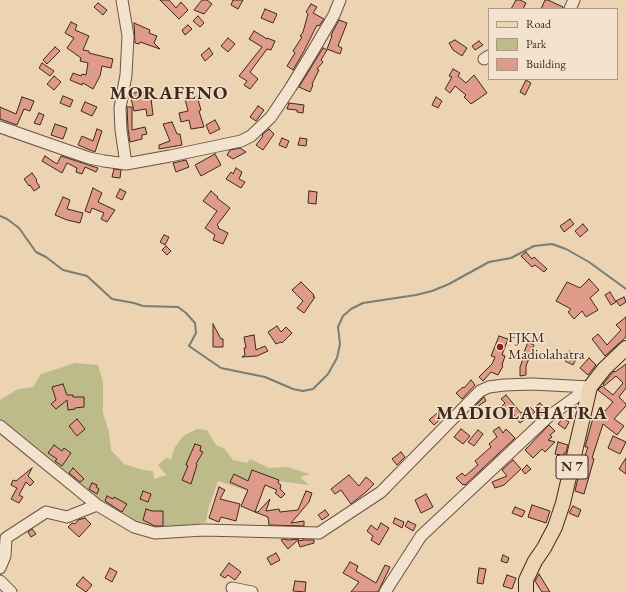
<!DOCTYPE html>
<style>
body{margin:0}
#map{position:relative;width:626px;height:592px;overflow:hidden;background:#ecd4b3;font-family:"EB Garamond",serif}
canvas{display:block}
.legend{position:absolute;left:488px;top:8px;width:130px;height:72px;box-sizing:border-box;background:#f3e3ce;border:1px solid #ac9887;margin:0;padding:5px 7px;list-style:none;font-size:12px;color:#41281c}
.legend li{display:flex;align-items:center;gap:8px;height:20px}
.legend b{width:20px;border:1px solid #ac9887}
</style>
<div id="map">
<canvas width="626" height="592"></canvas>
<ul class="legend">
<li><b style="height:5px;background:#ecd4b3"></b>Road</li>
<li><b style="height:11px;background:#bcbb89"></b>Park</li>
<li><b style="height:11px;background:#de9b89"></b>Building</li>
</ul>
</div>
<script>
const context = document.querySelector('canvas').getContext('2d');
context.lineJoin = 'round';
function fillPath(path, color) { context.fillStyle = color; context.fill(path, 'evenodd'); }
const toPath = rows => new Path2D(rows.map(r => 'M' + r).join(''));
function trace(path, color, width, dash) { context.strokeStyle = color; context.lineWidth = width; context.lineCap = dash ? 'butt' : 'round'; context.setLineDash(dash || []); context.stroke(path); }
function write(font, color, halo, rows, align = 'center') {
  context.font = font + ' "EB Garamond",serif'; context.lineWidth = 3; context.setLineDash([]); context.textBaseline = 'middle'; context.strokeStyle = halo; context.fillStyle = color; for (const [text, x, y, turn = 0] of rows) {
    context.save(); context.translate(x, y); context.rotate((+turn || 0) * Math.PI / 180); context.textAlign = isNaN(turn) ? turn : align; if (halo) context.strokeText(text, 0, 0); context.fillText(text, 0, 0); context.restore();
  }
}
fillPath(toPath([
 [75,363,98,365,103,382,103,413,109,432,111,450,124,464,144,470,153,471,154,479,166,475,158,465,166,458,171,459,175,447,183,436,197,429,207,430,216,445,225,449,233,460,247,463,250,459,269,468,287,467,310,474,300,477,309,485,279,481,248,491,218,481,208,510,206,522,188,526,155,529,117,515,0,422,0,400,18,389,33,387,41,374]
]), '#bcbb89');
trace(toPath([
 [0,216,7,219,19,228,36,252,46,257,63,270,87,276,112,299,134,303,143,306,178,307,186,313,195,323,196,333,189,346,221,368,265,377,293,389,303,391,313,389,328,374,337,358,340,344,338,327,343,316,351,309,363,303,416,295,432,291,449,284,489,262,511,258,534,246,552,244,566,249,589,262,626,289]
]), '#767e76', 2);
const building = toPath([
 [160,0,169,0,176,8,181,2,188,10,179,19,160,0],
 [202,0,207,0,212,4,204,14,194,10,202,0],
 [233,0,243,0,238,9,231,5,233,0],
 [516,0,520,0,526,3,523,9,511,9,516,0],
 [545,0,548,0,563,7,563,9,541,9,545,0],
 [98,3,107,10,103,15,94,7,98,3],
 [311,4,317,7,313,13,324,19,319,26,317,25,304,51,293,70,287,66,295,53,293,51,302,37,300,36,303,32,308,14,306,12,311,4],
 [265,9,277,14,273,23,261,18,265,9],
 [198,16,204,23,200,27,193,21,198,16],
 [339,20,347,23,338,46,342,48,340,54,327,49,332,36,331,36,333,31,339,20],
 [71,22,77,25,75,30,89,36,83,50,89,51,89,53,113,59,111,68,102,66,100,76,93,89,83,83,82,85,70,80,73,73,81,76,82,74,86,75,88,63,80,61,81,58,67,48,74,38,65,33,71,22],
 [134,23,150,30,149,33,157,36,154,43,160,49,140,42,139,44,135,43,134,23],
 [188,25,192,29,185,35,182,30,188,25],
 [254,31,267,39,267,38,275,41,271,50,267,49,250,72,258,79,250,89,244,85,247,81,239,76,262,47,249,39,254,31],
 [228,38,235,44,228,52,221,46,228,38],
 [455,40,467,48,462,56,453,50,449,43,455,40],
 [479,41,483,45,475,50,472,46,479,41],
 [55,47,60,51,47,64,43,60,55,47],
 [209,48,213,54,205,61,201,55,209,48],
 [323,48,327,50,321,60,323,62,317,69,319,70,312,84,313,85,310,92,299,87,323,48],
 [42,63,54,71,50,76,39,68,42,63],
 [453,69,460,73,458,76,466,83,474,75,487,93,471,104,464,97,466,95,455,86,450,93,445,89,452,77,449,76,453,69],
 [54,76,61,82,54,90,47,84,54,76],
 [526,80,531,83,525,95,520,92,526,80],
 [150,90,153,115,147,116,146,109,134,111,130,94,138,92,138,94,150,90],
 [63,96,73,100,70,107,60,103,63,96],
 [197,96,201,110,199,111,204,127,191,129,189,120,181,122,179,113,188,111,185,99,197,96],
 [22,97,34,101,30,111,24,109,17,125,0,119,0,107,16,114,22,97],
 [436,97,442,101,438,108,432,105,436,97],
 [85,102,97,107,92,116,81,111,85,102],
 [289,103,304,105,303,113,297,112,297,110,287,109,289,103],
 [258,106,264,110,256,121,250,117,258,106],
 [127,107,132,107,132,130,145,127,147,134,142,135,142,139,130,142,128,129,127,107],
 [39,113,44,115,40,125,34,123,39,113],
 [215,120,220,129,210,134,206,125,215,120],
 [172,122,177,134,180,134,182,145,159,149,159,145,170,141,163,124,172,122],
 [55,124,67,128,63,139,51,135,55,124],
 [97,129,102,131,95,152,78,145,82,136,93,141,97,129],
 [269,129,274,134,263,150,256,145,263,136,262,135,269,129],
 [282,138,289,141,286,148,279,145,282,138],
 [300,138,307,139,306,146,298,145,300,138],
 [240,148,246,152,233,159,227,155,230,150,240,148],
 [215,154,221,165,201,176,195,165,215,154],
 [45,156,57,164,61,156,98,168,96,172,85,167,82,174,76,172,77,168,67,163,62,173,42,161,45,156],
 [186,160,189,167,176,172,173,163,186,160],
 [236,168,242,172,239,179,245,182,241,188,226,179,231,172,233,174,236,168],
 [114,169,121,170,120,178,112,177,114,169],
 [32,173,37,180,36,181,40,187,34,191,30,185,29,186,24,179,32,173],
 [93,188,102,193,98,202,115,210,107,222,101,219,104,213,92,208,90,213,85,211,93,188],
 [120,189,126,192,122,200,116,197,120,189],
 [211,191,218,197,217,198,230,208,217,225,219,227,218,228,228,233,223,244,213,240,215,235,205,228,217,211,203,201,211,191],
 [309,191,317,192,316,204,308,203,309,191],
 [63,197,70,200,67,209,83,213,80,223,67,220,55,215,63,197],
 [570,219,574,224,564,232,560,226,570,219],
 [583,224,588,230,580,237,575,231,583,224],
 [164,235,169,237,165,245,160,242,164,235],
 [166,246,171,251,167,255,162,250,166,246],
 [526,252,532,259,534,257,547,269,544,272,535,265,532,267,521,256,526,252],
 [589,279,599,290,590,298,598,310,586,317,582,311,574,319,568,312,571,309,556,301,567,282,580,288,589,279],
 [301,282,314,295,313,297,315,297,304,313,297,308,303,301,292,290,301,282],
 [610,292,616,302,611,305,605,295,610,292],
 [624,297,626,302,620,306,616,301,624,297],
 [626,317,626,337,605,356,592,339,598,334,607,345,621,330,616,325,626,317],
 [213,324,221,339,223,339,223,347,213,347,213,324],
 [277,326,281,332,286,327,292,333,282,343,281,342,276,344,268,332,277,326],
 [254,335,256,350,265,346,268,351,257,356,242,357,245,355,244,348,246,348,244,337,254,335],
 [499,336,508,339,502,355,505,356,502,365,503,366,498,375,491,372,483,381,479,377,492,364,495,357,491,356,499,336],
 [528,342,534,345,529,357,523,355,528,342],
 [570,351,578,355,573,365,565,361,570,351],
 [524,356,529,358,526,366,526,375,520,376,520,367,524,356],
 [589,358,596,365,588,375,580,368,589,358],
 [626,364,626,388,619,397,626,404,626,406,614,419,624,426,617,435,603,424,592,458,594,459,584,494,575,491,579,473,588,447,585,447,593,418,594,419,600,408,605,411,613,402,598,390,602,386,613,395,623,383,616,376,604,386,603,384,614,371,615,372,626,364],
 [471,380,475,385,462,399,456,393,463,387,464,388,471,380],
 [63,384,67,395,73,395,73,397,84,397,84,407,75,408,75,409,68,410,67,400,56,409,51,404,56,400,52,387,63,384],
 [506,395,521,413,530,407,535,412,520,423,511,411,507,414,501,407,505,403,501,399,506,395],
 [484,397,486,401,481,404,477,408,475,406,484,397],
 [540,403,546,410,541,414,536,406,540,403],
 [442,409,446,414,434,425,429,420,442,409],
 [563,418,569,422,565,429,558,424,563,418],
 [77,419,85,429,77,436,69,426,77,419],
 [549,425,555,431,550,435,552,437,548,440,555,442,545,452,542,449,533,458,525,450,549,425],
 [499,427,503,433,506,429,515,438,465,485,464,484,463,485,456,478,462,473,465,476,478,465,475,461,491,447,489,444,497,437,493,431,499,427],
 [461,429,470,436,463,444,454,437,461,429],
 [478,430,483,434,474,446,468,442,478,430],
 [613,436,626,442,620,454,608,448,613,436],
 [558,442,568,445,566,453,564,453,564,456,555,454,558,442],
 [195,444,201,446,200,451,203,452,196,464,197,465,191,484,182,480,188,466,186,465,187,462,195,444],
 [54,445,62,451,64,448,71,453,62,466,55,461,57,459,48,453,54,445],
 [401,452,405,457,397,465,392,459,401,452],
 [626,458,626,474,619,469,626,458],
 [513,460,521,469,504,485,495,488,492,482,507,476,502,470,513,460],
 [527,465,531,469,525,474,522,470,527,465],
 [32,468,28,476,34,482,30,486,26,482,19,495,23,497,19,503,11,499,17,488,11,485,13,480,16,481,32,468],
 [73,468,84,479,80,482,69,473,73,468],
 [252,470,279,480,278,483,281,485,280,489,285,494,281,498,275,493,277,490,265,485,255,512,241,506,248,490,230,482,234,474,248,481,252,470],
 [349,475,359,486,366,477,374,484,367,491,351,504,341,490,335,494,331,489,349,475],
 [92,483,97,485,96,487,99,489,97,494,89,489,92,483],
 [219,487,225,490,220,499,240,504,236,521,221,517,219,522,209,518,219,487],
 [143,491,151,494,148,502,140,499,143,491],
 [306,491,312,493,309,502,291,523,304,521,304,526,269,525,268,517,255,512,258,512,270,499,266,511,279,509,280,512,298,510,306,491],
 [426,494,433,507,421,513,415,500,426,494],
 [107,496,113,499,114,497,127,504,122,512,105,501,107,496],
 [532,505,550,511,546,523,528,517,532,505],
 [573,506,581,510,578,517,569,513,573,506],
 [515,507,525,511,522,517,512,513,515,507],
 [146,509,152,511,163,511,163,526,155,526,143,520,146,509],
 [325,510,329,515,322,520,318,515,325,510],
 [85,518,91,524,79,537,68,527,72,523,75,524,78,520,85,518],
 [395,518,404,522,402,528,393,523,395,518],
 [408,521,416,525,413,531,405,526,408,521],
 [381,523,389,528,379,545,371,540,373,536,367,531,371,525,377,530,381,523],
 [32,529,36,534,31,537,28,532,32,529],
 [283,539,289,540,299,539,288,549,281,540,283,539],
 [303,540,314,540,314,543,300,547,298,541,303,540],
 [276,553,280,560,271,565,267,558,276,553],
 [503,555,509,558,507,563,501,561,503,555],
 [350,562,358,566,356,571,376,583,385,565,390,567,378,592,351,592,359,582,343,573,350,562],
 [229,563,241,572,235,580,228,575,225,578,220,575,229,563],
 [110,568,117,572,112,582,105,578,110,568],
 [479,568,486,569,483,584,477,583,479,568],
 [539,574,550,592,542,592,535,581,539,574],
 [507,575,516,578,512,589,503,586,507,575],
 [83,577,92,585,86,592,76,585,83,577],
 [295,581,306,582,305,592,293,591,295,581]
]);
fillPath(building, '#de9b89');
trace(building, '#41281c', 1);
const minor = toPath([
 [122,0,128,36,126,75,120,108,121,130,126,164],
 [570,9,574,0],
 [484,59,489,56],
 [0,127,89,158,104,161,126,164,170,156,241,141,251,136,271,117,291,87,313,51,334,15,340,0],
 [0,426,97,505,134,527,155,533,204,530,319,533,381,492,480,391,489,387,504,385,532,384,590,387],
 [0,568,5,556,6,538,46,512,67,517,97,505],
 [0,581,11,592],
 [232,588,252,592],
 [385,592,421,536,548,417,590,387]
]);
const major = toPath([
 [526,592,526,580,535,561,544,548,555,527,563,503,590,387,604,369,626,348]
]);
trace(minor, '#6c5342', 13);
trace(major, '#41281c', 16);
trace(minor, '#f3e3ce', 11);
trace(major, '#ecd4b3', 14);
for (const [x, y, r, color] of [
 [500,347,4,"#8f2418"]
]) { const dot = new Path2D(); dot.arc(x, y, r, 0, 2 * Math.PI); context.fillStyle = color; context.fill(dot); trace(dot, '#f3e3ce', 1.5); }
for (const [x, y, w] of [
 [572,467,32]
]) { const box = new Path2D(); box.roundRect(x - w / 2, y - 12, w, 24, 3); context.fillStyle = '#f3e3ce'; context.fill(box); trace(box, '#41281c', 1); }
write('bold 14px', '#41281c', null, [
 ["N 7",572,467]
]);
write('15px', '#41281c', '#f3e3ce', [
 ["FJKM",508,338],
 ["Madiolahatra",508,355]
], 'left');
context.letterSpacing = '1px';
write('bold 19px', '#41281c', '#f3e3ce', [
 ["MORAFENO",169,94],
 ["MADIOLAHATRA",522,414]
]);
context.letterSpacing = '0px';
</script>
